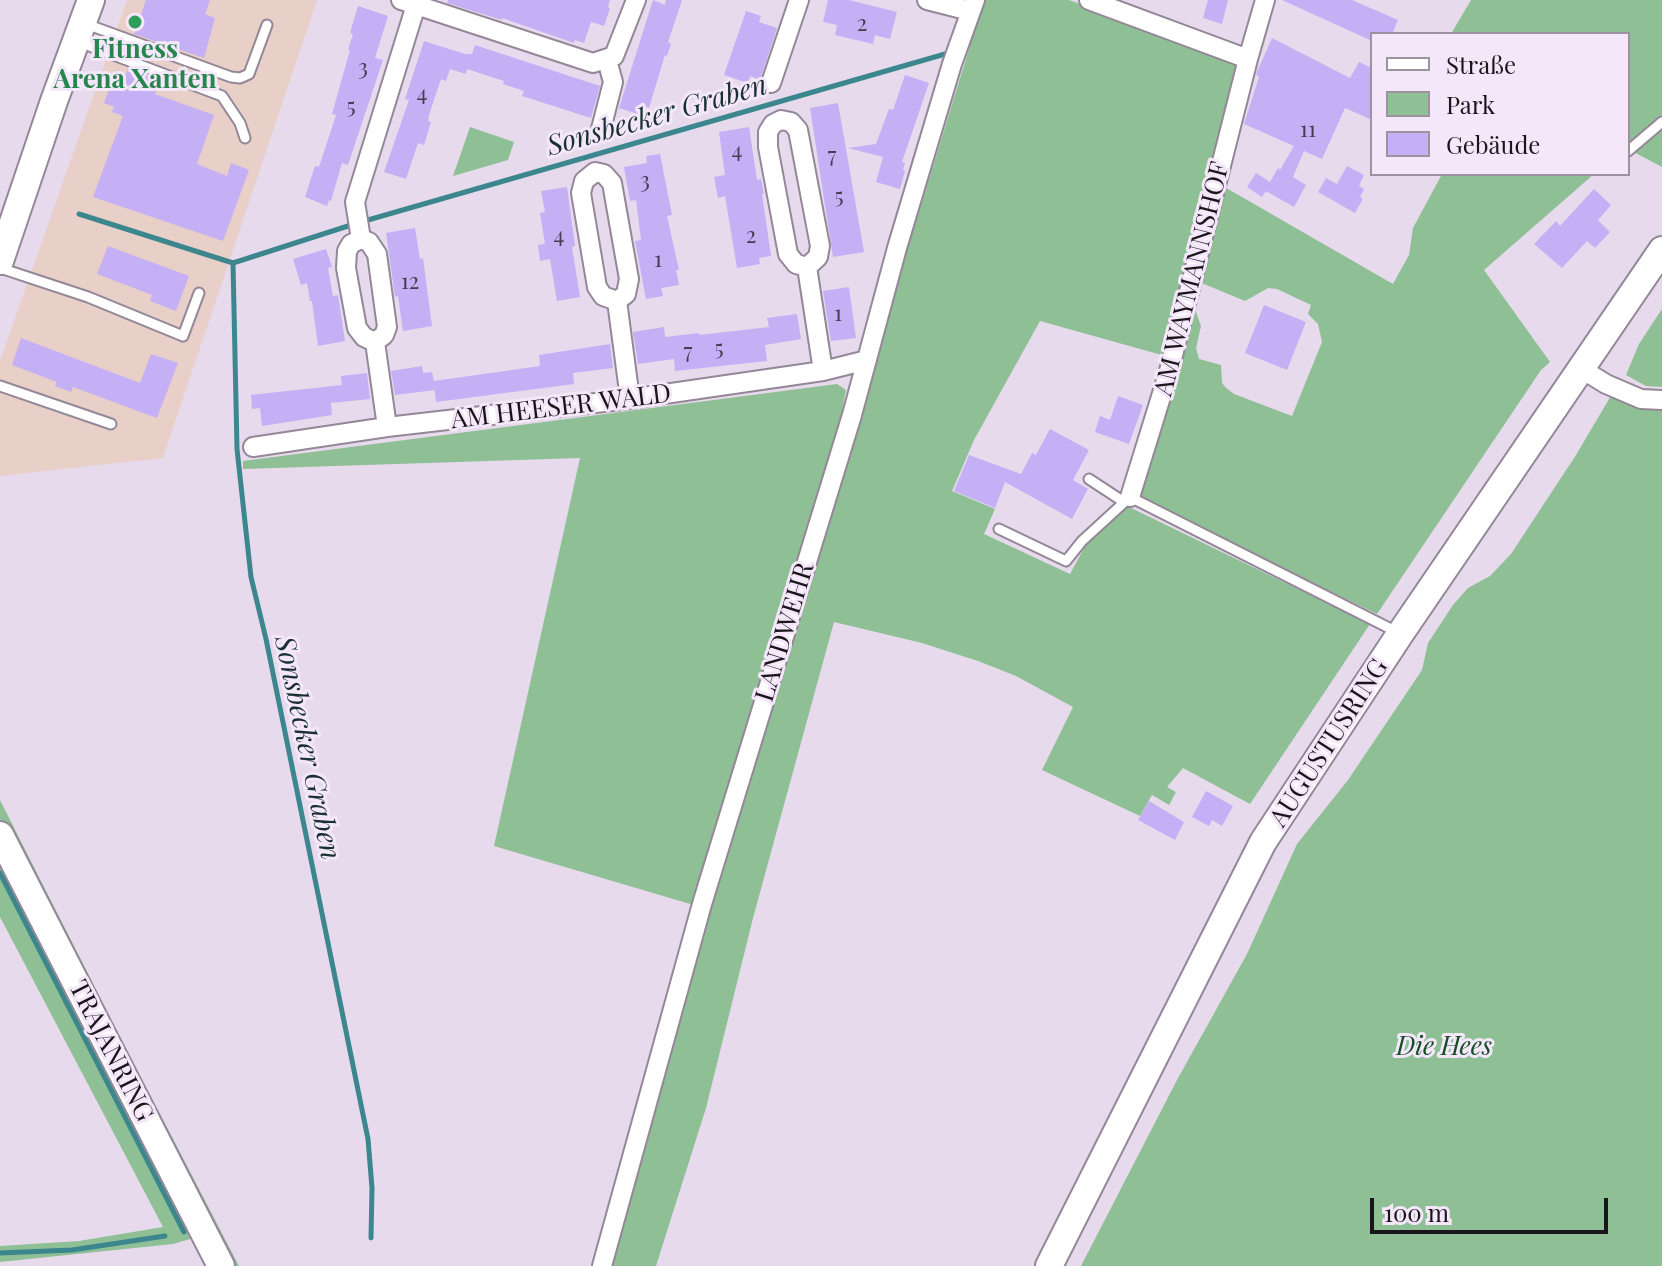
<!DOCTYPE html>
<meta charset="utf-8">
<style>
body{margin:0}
#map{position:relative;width:1662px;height:1266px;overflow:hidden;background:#e7daec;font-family:"Playfair Display",serif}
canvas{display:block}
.legend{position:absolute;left:1370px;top:32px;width:260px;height:144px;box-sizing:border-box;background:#f4e7f9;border:2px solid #9d93a0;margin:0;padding:10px 14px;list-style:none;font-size:24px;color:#1a151b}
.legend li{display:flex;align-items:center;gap:16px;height:40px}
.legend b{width:40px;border:2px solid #9d93a0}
.scale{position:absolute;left:1370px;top:1198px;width:238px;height:36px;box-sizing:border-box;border:4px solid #1a151b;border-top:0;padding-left:10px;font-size:24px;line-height:28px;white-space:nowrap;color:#1a151b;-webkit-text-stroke:6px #f4e7f9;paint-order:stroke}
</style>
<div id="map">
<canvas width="1662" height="1266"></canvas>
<ul class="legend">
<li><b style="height:10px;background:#fff"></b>Straße</li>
<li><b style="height:22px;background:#8ebf95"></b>Park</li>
<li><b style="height:22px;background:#c5aff5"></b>Gebäude</li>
</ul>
<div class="scale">100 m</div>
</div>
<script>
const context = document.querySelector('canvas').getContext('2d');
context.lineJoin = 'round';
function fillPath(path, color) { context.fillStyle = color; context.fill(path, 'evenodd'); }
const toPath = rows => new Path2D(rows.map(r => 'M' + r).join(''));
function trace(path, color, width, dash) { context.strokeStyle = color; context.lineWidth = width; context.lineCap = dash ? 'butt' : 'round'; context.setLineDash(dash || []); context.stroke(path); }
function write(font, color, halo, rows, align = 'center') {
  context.font = font + ' "Playfair Display",serif'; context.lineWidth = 6; context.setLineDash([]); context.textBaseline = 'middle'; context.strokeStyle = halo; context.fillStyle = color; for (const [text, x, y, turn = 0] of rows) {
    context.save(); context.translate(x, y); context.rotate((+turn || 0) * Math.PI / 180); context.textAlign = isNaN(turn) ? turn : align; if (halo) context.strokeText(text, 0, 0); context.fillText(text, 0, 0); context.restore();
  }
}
fillPath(toPath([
 [127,0,317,0,163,458,0,476,0,361]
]), '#e8cfc7');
fillPath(toPath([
 [984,0,1069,0,1234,60,1240,66,1169,357,1040,321,974,440,952,491,995,509,984,534,1070,574,1088,541,1127,506,1370,624,1250,804,1183,768,1167,787,1176,792,1169,805,1152,795,1140,816,1042,770,1073,707,1016,676,978,661,922,643,834,622,753,918,706,1108,656,1266,606,1266,686,972],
 [1471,0,1662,0,1662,167,1628,149,1628,34,1451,34],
 [470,127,514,142,508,160,453,176],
 [1442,174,1594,174,1484,270,1550,362,1541,370,1377,614,1145,502,1139,489,1192,315,1196,312,1201,326,1196,348,1199,359,1221,365,1222,383,1226,388,1234,394,1292,416,1322,342,1318,324,1308,314,1311,305,1277,289,1268,288,1245,301,1197,281,1221,185,1393,284,1409,255,1413,228],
 [1662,309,1662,387,1646,386,1626,375,1639,344],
 [837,384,846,390,833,458,697,906,494,846,580,458,243,469,243,461],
 [1612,394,1647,409,1662,410,1662,1266,1081,1266,1177,1080,1247,954,1297,844,1348,780,1422,670,1428,643,1453,605,1468,588,1490,576,1511,554,1576,455],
 [0,800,117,1031,239,1266,226,1266,0,819],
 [0,849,197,1237,173,1244,0,1262,0,1246,79,1241,163,1227,0,917]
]), '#8ebf95');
trace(toPath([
 [79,214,233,263],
 [368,220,952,52],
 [348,226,233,263,237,449,251,577,266,639,368,1139,372,1188,371,1238],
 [0,873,184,1232],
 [0,1253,72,1250,165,1236]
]), '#3c878d', 5);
fillPath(toPath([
 [146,0,210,0,205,14,215,18,204,58,134,34],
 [448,0,610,0,608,7,610,8,604,26,591,22,584,43,575,40,574,43,502,18,502,20,447,3],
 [653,0,665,5,666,0,682,0,668,42,671,44,667,56,665,55,649,108,641,105,638,114,619,108],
 [828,0,849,0,897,12,890,39,875,35,873,44,835,35,837,25,823,22],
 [1208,0,1228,0,1222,24,1203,18],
 [1282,0,1352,0,1398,20,1392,34,1372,34,1372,41],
 [358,6,388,16,375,58,383,60,348,165,342,163,331,201,329,200,327,206,305,197,315,166,319,167,336,115,332,114,350,50,348,50,353,34,350,33],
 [746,11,761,16,759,22,777,28,760,80,750,76,748,83,724,75],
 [1272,38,1350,78,1359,62,1372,68,1372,120,1345,108,1322,159,1304,151,1293,177,1306,185,1294,207,1266,191,1262,197,1247,187,1256,173,1270,182,1278,168,1280,170,1294,146,1244,124,1259,77,1256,74],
 [424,41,465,54,472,54,475,45,600,86,591,118,522,96,524,91,503,84,504,81,467,69,466,74,450,69,446,81,441,79,429,115,428,121,431,122,424,145,418,143,406,179,384,172,409,100,405,99],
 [128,69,160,80,155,94,214,115,197,164,227,176,231,163,249,170,223,241,93,197,123,116,112,112,114,107,104,103,116,70,126,74],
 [905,75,929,83,902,162,905,163,903,170,905,171,900,189,876,182,883,157,848,148,876,144,889,109,893,110],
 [838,103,864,252,833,257,810,108],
 [749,127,757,180,761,179,764,194,762,194,771,256,759,258,760,264,737,268,725,196,718,198,714,177,725,175,719,132],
 [660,154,672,215,667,216,679,270,676,270,679,285,661,288,663,296,646,299,635,241,641,240,636,200,630,201,624,167,647,163,646,156],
 [1347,166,1364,175,1359,186,1364,189,1360,197,1363,199,1355,213,1318,192,1326,178,1337,184],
 [567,187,575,246,572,247,580,297,557,301,550,259,540,261,538,245,545,244,540,213,545,212,541,191],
 [1594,189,1611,205,1598,220,1610,232,1595,248,1587,241,1562,268,1534,244,1556,221,1560,226],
 [415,228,420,259,423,258,432,326,403,331,398,296,395,297,386,233],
 [108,246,189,276,176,311,150,301,152,295,97,274],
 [326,249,332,267,328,268,333,296,338,295,345,341,318,346,312,301,310,301,307,283,301,285,293,259],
 [849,287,856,338,831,341,823,291],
 [1264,305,1306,322,1287,370,1245,353],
 [797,314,801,339,765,345,767,361,675,371,674,359,638,364,633,332,664,327,665,337,699,333,699,335,769,327,767,318],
 [21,338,140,383,151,354,178,363,157,418,73,387,71,392,55,386,57,382,12,365],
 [610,344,613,368,573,373,574,384,436,402,434,384,435,390,395,395,391,371,422,366,423,373,432,372,434,381,540,366,539,355],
 [367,373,370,399,331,403,332,415,262,426,260,408,252,409,251,395,342,385,341,376],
 [1118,396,1143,405,1129,444,1095,432,1100,416,1110,420],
 [1050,429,1089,450,1073,480,1088,489,1072,519,1005,482,995,508,954,491,969,455,1021,474,1032,453,1036,455],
 [1206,791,1233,806,1222,826,1212,820,1209,826,1192,817],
 [1149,801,1184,822,1175,840,1138,820]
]), '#c5aff5');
const lane = toPath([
 [86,24,231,77,240,78,249,74,267,25],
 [79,42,222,96,240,123,245,138],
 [1628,151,1662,122],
 [0,268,88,297,183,336,199,293],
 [0,386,111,424],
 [1089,479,1124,502],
 [999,529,1066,561,1082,541,1130,497,1397,632]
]);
const street = toPath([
 [401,0,593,63,614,56,636,0],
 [927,0,970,11],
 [1089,0,1248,59],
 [771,83,799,0],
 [601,129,613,82,607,60],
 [361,239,351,244,347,251,346,268,357,328,364,337,375,342],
 [807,267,796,264,788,254,768,147,768,132,773,124,781,120,791,122,798,130,820,246,818,257,807,267,823,371],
 [617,301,603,296,597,287,581,193,584,181,595,172,604,174,612,183,629,279,626,294,617,301,630,399],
 [1580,368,1606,384,1641,399,1662,400],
 [387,427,375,342,384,335,387,327,377,254,369,242,361,239,355,202,416,5],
 [253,447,387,427,630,399,823,371,867,360],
 [1130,497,1169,371,1248,59,1265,0],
 [602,1266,702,904,852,415,897,248,952,64,975,0]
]);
const secondary = toPath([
 [0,261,54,101,91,0],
 [0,835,221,1266],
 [1049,1266,1263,842,1400,634,1662,250]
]);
trace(lane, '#938798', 13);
trace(street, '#938798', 22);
trace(secondary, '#938798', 30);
trace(lane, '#fff', 9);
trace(street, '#fff', 18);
trace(secondary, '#fff', 26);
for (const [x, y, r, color] of [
 [135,22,8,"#2e9e5b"]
]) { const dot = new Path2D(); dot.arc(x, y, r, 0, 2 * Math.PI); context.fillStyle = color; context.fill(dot); trace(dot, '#f4e7f9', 3); }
write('22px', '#453c52', null, [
 ["2",862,24],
 ["3",363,68],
 ["4",422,94],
 ["5",351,107],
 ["11",1308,130],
 ["4",737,151],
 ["7",832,156],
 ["3",645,181],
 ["5",839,197],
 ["4",559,236],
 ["2",751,236],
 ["1",658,260],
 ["12",410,282],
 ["1",838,314],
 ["5",719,349],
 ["7",688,352]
]);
write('bold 26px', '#27864d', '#f4e7f9', [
 ["Fitness",135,50],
 ["Arena Xanten",135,80]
]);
write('26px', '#1a151b', '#f4e7f9', [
 ["AM WAYMANNSHOF",1192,279,-76],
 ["AM HEESER WALD",561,407,-7],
 ["LANDWEHR",785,632,-73],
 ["AUGUSTUSRING",1329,743,-57],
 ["TRAJANRING",111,1051,63]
]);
write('italic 26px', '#144f25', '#f4e7f9', [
 ["Die Hees",1444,1047]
]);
write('italic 28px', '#183032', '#f4e7f9', [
 ["Sonsbecker Graben",657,116,-16],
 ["Sonsbecker Graben",307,748,78]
]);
</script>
